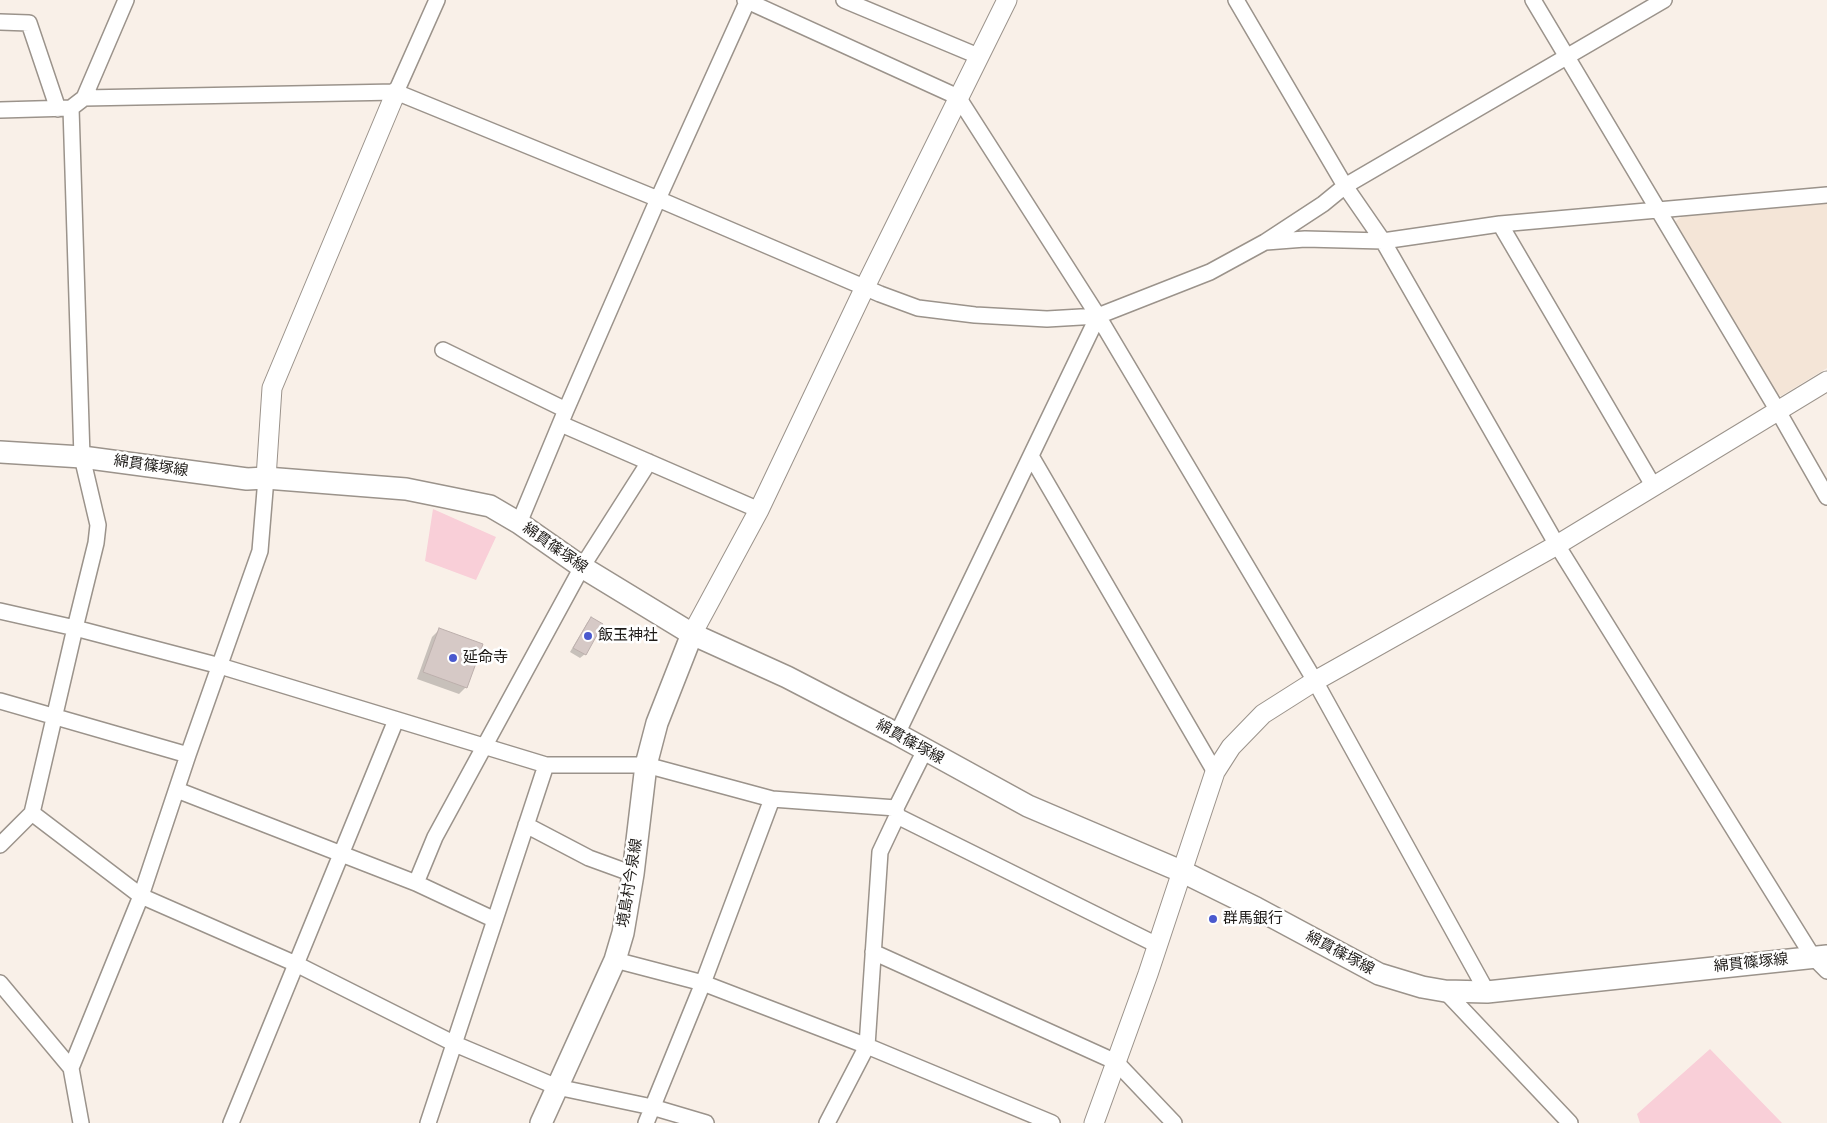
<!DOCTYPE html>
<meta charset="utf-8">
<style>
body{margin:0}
canvas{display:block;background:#f9f0e8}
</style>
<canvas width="1827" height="1123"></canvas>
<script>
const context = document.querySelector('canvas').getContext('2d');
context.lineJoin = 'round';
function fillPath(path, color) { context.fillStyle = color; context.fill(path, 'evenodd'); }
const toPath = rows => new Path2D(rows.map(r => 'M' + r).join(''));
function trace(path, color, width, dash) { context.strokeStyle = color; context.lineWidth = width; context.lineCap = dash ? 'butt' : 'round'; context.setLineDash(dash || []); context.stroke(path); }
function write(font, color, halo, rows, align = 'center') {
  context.font = font + ' "IBM Plex Sans","Noto Sans JP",sans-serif'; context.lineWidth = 5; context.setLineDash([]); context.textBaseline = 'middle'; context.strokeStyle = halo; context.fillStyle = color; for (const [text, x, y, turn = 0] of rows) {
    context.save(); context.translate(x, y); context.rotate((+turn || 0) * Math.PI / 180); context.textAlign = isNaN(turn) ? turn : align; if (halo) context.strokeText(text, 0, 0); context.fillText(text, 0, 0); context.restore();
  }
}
fillPath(toPath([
 [1827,201,1827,368,1781,396,1774,393,1675,222,1682,216]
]), '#f4e5d7');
fillPath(toPath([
 [433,509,496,537,476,580,425,561],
 [1710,1049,1782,1123,1640,1123,1637,1114]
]), '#f9cfd8');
fillPath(toPath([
 [591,618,585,654,580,658,570,652,587,623],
 [440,629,466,687,459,694,417,679,432,637]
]), '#0003');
const building = toPath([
 [591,617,603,624,586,655,573,648,591,617],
 [439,628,483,644,467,688,423,672,439,628]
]);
fillPath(building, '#d6c9c6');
trace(building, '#bcafac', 1);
const minor = toPath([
 [745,0,958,97,1098,316,1315,681,1487,992],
 [844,0,978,56],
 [1236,0,1345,186,1383,241,1557,545,1813,957,1827,971],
 [1533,0,1778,411,1827,497],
 [0,22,29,23,58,109],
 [396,92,437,0],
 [84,98,396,92,658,199,880,294,918,308,975,315,1047,319,1098,316,1210,272,1265,242,1323,204,1345,186,1664,0],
 [71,108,82,457,98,525,96,543,75,628,32,813,141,896,296,964,455,1044,557,1087,652,1107,706,1123],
 [0,110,71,108,84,98,126,0],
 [1500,224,1654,487],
 [1266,242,1305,239,1383,241,1500,224,1827,195],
 [443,350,566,410],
 [561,424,759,510],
 [1031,456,1215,772],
 [519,523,566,410,658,199,748,0],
 [0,611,75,628,220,666,546,765,646,765,772,799,896,808],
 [0,701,188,755],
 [897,734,1098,316],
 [177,790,416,883,495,920],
 [897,816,1153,943],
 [526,825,589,858,633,874],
 [0,845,32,813],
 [416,883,435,837,582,567,649,462],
 [873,952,1116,1062,1174,1123],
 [615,960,703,983,867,1046,1052,1123],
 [0,983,71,1068,81,1123],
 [1445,991,1570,1123],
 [71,1068,141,896,188,755,260,551,266,478],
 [231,1123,396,720],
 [428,1123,546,765],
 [646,1123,703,983,772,799],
 [827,1123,867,1046,880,852,897,816,896,808,925,750]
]);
const tertiary = toPath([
 [266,478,272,388,396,92],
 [692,634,759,510,865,287,1007,0],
 [1094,1123,1148,974,1215,772,1231,747,1263,714,1315,681,1557,545,1827,381]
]);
const secondary = toPath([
 [0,452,82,457,247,479,266,478,406,489,490,506,519,523,582,567,692,634,787,677,897,734,1028,806,1183,872,1256,908,1379,974,1422,987,1445,991,1487,992,1827,956],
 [541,1123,615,960,623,933,633,874,646,765,657,723,692,634]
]);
trace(minor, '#9b938b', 18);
trace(tertiary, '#9b938b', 21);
trace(secondary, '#9b938b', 24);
trace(minor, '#fff', 15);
trace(tertiary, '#fff', 19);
trace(secondary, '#fff', 21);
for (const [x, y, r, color] of [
 [588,636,5,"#4a59ce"],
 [453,658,5,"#4a59ce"],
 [1213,919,5,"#4a59ce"]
]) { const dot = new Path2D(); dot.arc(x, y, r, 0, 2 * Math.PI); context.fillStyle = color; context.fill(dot); trace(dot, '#fff', 2); }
write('15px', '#1f1c19', '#fff', [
 ["綿貫篠塚線",151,466,8],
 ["綿貫篠塚線",555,548,35],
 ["綿貫篠塚線",910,742,29],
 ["境島村今泉線",630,883,-81],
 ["綿貫篠塚線",1340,953,28],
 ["綿貫篠塚線",1751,963,-6]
]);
write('15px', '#1f1c19', '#fff', [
 ["飯玉神社",598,636],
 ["延命寺",463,658],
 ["群馬銀行",1223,919]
], 'left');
</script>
